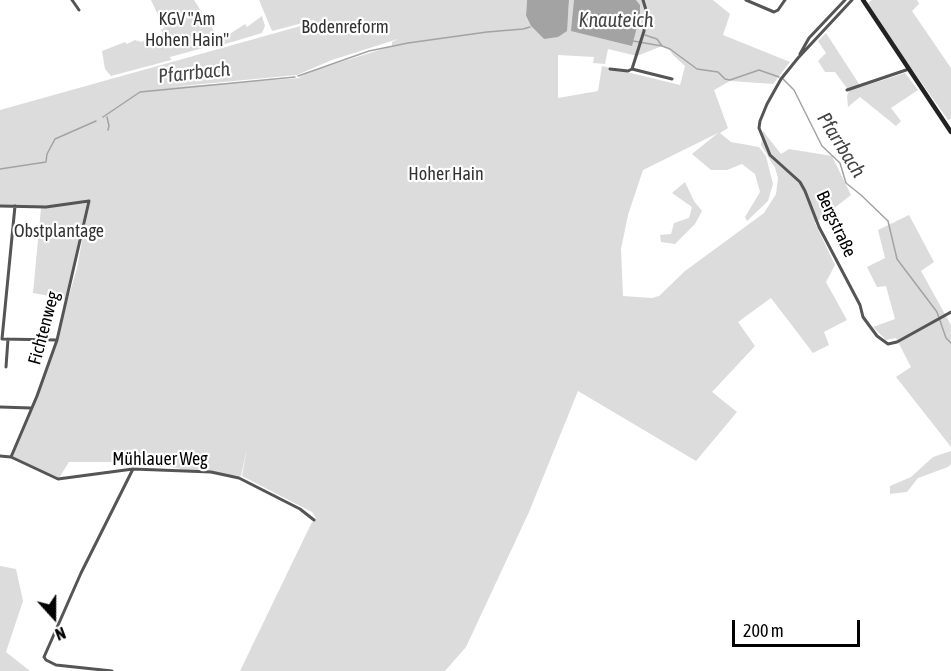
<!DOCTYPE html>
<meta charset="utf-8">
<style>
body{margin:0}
#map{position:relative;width:951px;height:671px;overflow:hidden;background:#fff;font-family:"Asap Condensed",sans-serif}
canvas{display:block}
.north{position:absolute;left:24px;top:587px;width:60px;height:60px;-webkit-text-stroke:4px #fff;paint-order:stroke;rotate:159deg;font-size:16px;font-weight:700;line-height:24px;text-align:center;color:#000}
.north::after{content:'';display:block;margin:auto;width:21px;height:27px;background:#000;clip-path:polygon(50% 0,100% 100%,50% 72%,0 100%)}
.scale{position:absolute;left:732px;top:620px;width:128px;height:27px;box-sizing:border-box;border:3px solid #000;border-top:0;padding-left:8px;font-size:18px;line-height:21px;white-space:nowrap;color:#000;-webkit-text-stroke:4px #fff;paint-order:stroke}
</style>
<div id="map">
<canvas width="951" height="671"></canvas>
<div class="north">N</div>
<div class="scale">200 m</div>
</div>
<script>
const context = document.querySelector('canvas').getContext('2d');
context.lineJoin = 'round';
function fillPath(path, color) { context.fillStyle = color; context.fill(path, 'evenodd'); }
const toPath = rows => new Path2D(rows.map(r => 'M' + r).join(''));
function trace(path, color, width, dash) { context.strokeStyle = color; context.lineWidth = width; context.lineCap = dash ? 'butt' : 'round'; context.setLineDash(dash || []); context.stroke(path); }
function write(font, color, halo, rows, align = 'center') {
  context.font = font + ' "Asap Condensed",sans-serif'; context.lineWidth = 4.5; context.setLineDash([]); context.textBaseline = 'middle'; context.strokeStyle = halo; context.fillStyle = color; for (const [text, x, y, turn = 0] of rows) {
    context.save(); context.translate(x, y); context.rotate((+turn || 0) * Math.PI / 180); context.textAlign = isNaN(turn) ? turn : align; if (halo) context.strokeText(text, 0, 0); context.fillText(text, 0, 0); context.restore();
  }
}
fillPath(toPath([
 [151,0,194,0,217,36,228,35,245,24,247,27,262,16,265,26,262,33,222,45,221,43,170,57,171,60,111,76,105,69,102,51,125,42,127,44,135,40,141,42,163,33,161,30,164,28],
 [259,0,527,0,526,17,531,26,544,39,568,15,569,0,574,0,631,45,640,16,640,5,636,0,713,0,730,14,723,35,790,62,773,84,730,81,714,90,728,128,720,133,731,142,759,147,766,156,773,184,768,201,747,221,745,217,760,192,755,174,742,164,727,170,711,170,692,154,718,133,643,170,628,215,621,249,623,296,652,298,659,296,685,271,764,213,776,194,778,178,775,168,761,145,763,131,781,154,789,149,832,156,851,195,815,223,835,265,826,282,847,320,824,332,829,345,813,353,771,298,738,322,755,346,712,392,737,412,696,461,578,391,529,512,466,647,445,671,240,671,311,524,316,518,312,512,242,476,247,448,241,476,197,472,144,462,69,462,59,478,11,457,52,354,77,268,89,202,46,207,0,206,0,110,315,22,314,20,272,31],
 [398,39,392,42,392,46,309,72,299,77,300,78,171,87,297,75,332,60],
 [662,46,669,49,673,55,685,66,680,85,602,66,598,91,558,98,558,55,594,57,593,63,605,64,608,49,637,56],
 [872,0,917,0,919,4,912,11,951,68,951,119,948,120,902,55,868,3],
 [826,33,861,87,905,73,918,90,891,108,901,121,896,126,860,97,848,107,847,96,849,91,835,72,825,72,818,61,826,53,818,41],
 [685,182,694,201,702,211,695,224,675,244,661,242,660,235,671,234,674,223,689,218,692,207,672,193],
 [87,203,65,299,33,293,41,208],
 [909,215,934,262,921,271,951,325,951,447,896,377,911,367,896,338,886,340,873,327,895,319,886,286,877,287,867,267,885,258,878,230],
 [951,451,951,464,948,467,918,478,907,492,890,494,890,486,911,477,933,457],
 [0,566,16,569,23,601,6,652,30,671,0,671]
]), '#dcdcdc');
fillPath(toPath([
 [527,0,569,0,567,31,558,37,544,39,531,26,526,16],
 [574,0,636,0,640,5,640,16,632,46,571,31]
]), '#a3a3a3');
trace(toPath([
 [645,35,657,39,662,46,670,49,697,69,718,72,725,79,730,80,759,70,779,77],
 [633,41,662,46],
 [298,76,369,51,408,43,487,32,523,29,530,27],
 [783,79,794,90,822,146,840,163,846,183,861,195,888,221,897,259,937,312,946,338,951,343],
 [103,117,140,92,295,77],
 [107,117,109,126,108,130],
 [0,169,46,162,47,154,55,139,96,121]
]), '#a3a3a3', 1.5);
trace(toPath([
 [72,0,79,10],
 [746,0,774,12,778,10,785,0],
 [852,0,798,58,781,79,767,104,760,121,759,128,770,155,800,182,805,191,819,227,860,305,863,317,877,336,888,344,897,342,951,312],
 [800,54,809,38,845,0],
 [610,69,628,71,632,69,672,79],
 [632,69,644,31,646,10,643,0],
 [847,90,909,69],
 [0,206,46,207,89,201,57,340,37,396,11,457],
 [2,339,15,206],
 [2,339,57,340],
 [6,367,8,339],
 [0,407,31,408],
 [0,456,11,457,58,479,133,469,211,472,239,478,300,509,314,520],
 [112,671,56,665,46,660,44,657,81,573,133,469]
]), '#555', 3);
trace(toPath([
 [863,0,951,132]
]), '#222', 4.5);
write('18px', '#333', '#fff', [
 ["KGV \"Am",187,19],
 ["Hohen Hain\"",187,40],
 ["Bodenreform",345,27],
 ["Hoher Hain",446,174],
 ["Obstplantage",59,231]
]);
write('18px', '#000', '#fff', [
 ["Bergstraße",836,224,65],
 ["Fichtenweg",44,328,-75],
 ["Mühlauer Weg",160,459]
]);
write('italic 20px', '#444', '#fff', [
 ["Knauteich",616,21],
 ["Pfarrbach",194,73,-6],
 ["Pfarrbach",841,145,58]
]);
</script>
